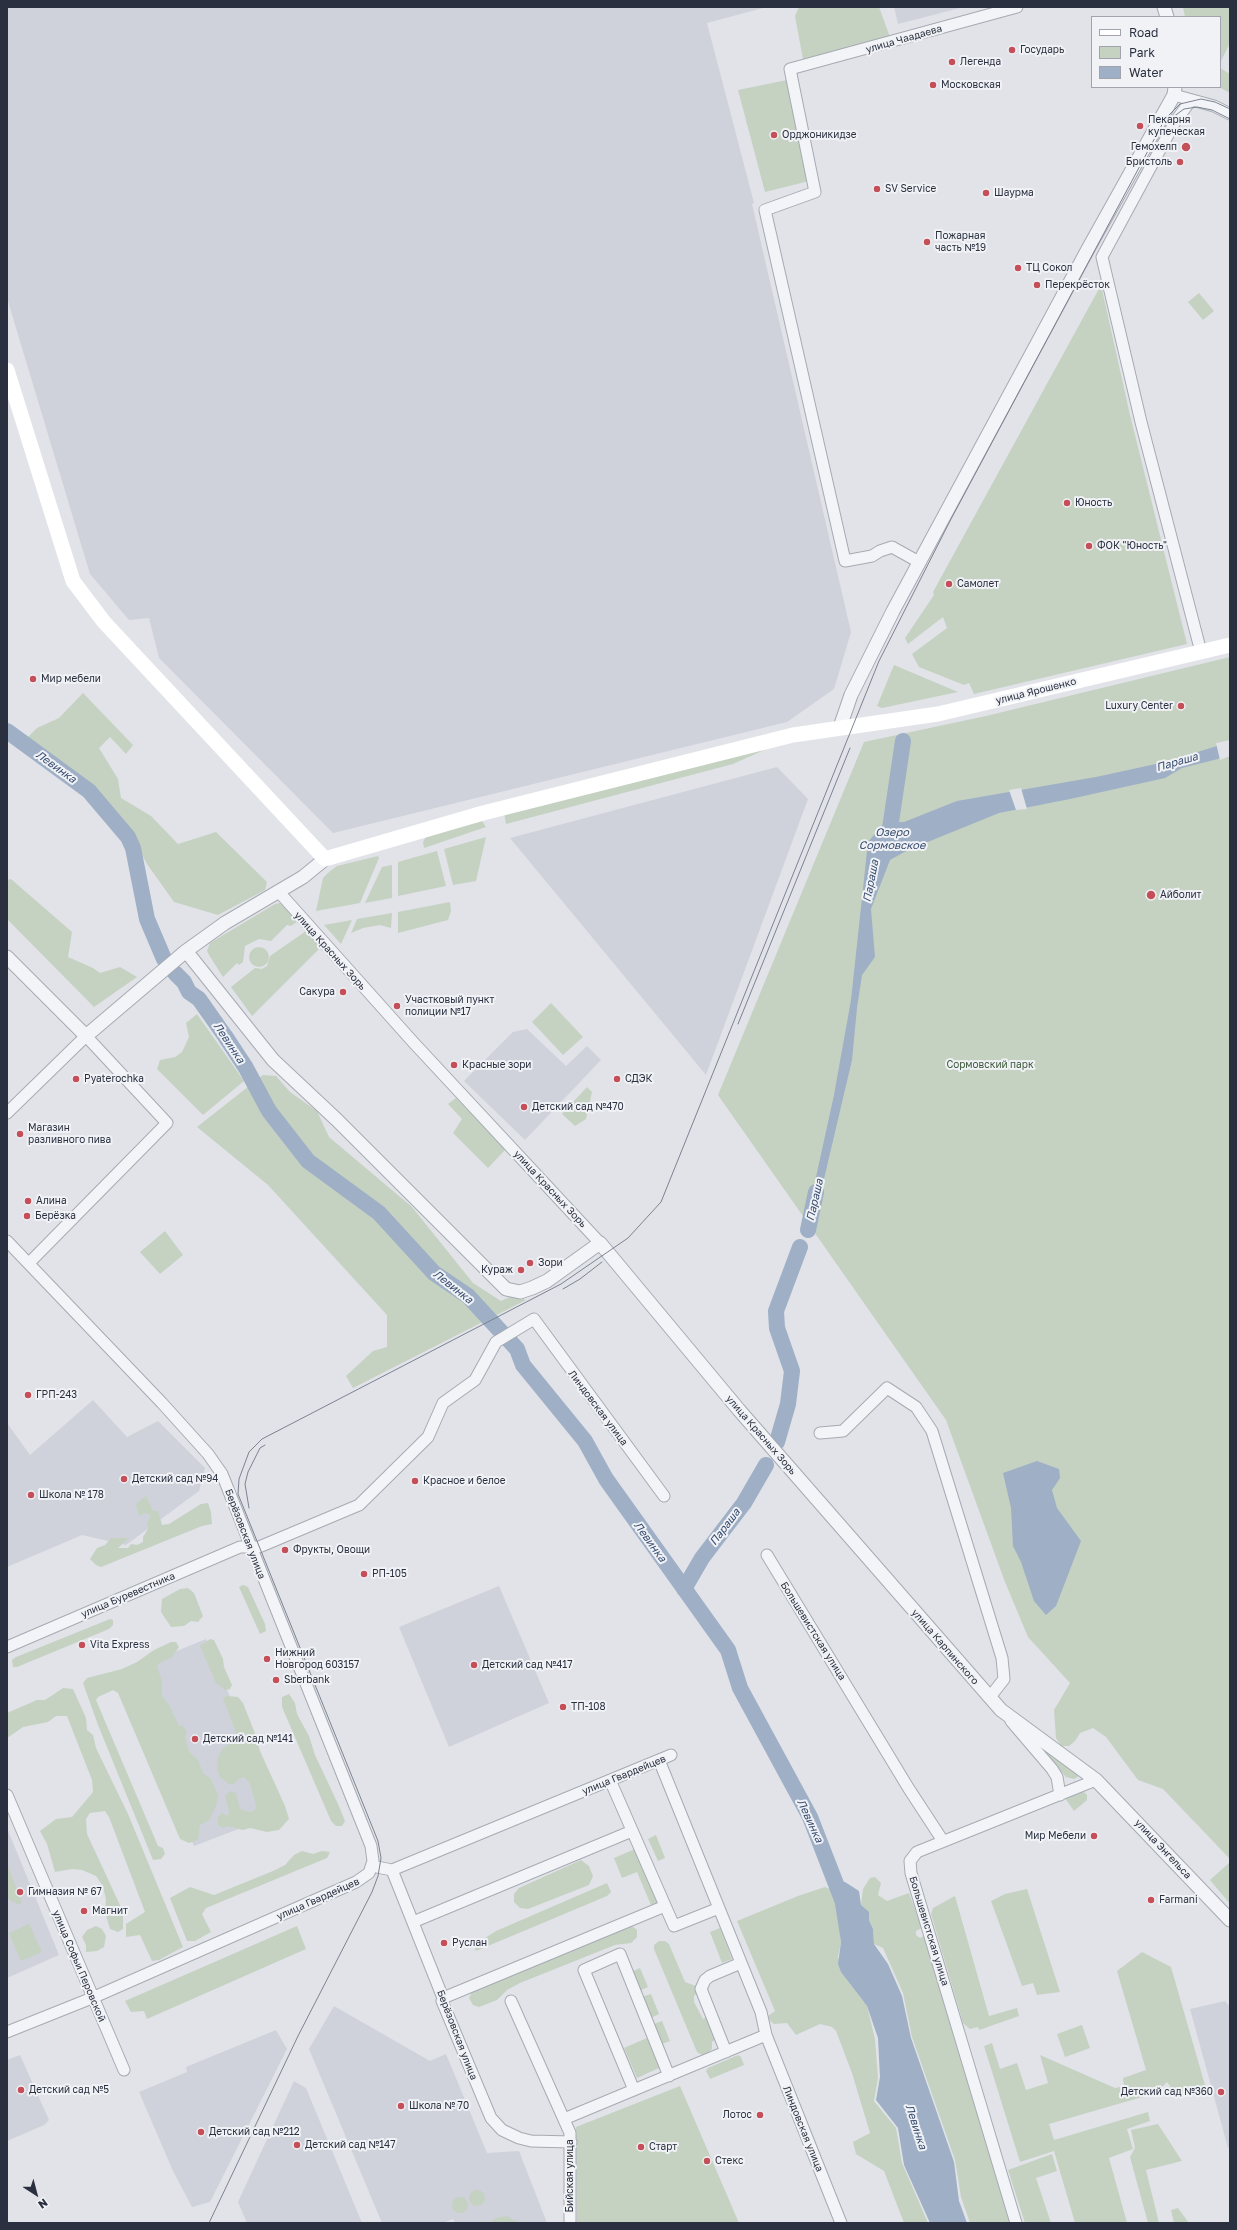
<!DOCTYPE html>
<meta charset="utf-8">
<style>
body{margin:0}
#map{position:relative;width:1237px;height:2230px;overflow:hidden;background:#e1e3e8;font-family:"Golos Text",sans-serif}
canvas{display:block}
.frame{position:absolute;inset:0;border:8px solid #2a303f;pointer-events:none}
.legend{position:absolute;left:1091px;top:16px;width:130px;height:72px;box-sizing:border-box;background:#f0f2f6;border:1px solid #a1a4ad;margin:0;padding:5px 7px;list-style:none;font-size:12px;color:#2a303f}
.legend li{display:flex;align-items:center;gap:8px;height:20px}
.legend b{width:20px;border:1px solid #a1a4ad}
.north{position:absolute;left:16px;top:2174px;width:40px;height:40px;-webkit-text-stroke:3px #f0f2f6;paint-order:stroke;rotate:144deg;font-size:11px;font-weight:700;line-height:16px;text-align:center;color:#2a303f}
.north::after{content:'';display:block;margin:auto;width:14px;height:18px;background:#2a303f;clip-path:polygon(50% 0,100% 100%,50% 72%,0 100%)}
</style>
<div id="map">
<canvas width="1237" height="2230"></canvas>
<div class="frame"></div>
<ul class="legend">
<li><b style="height:5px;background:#fff"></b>Road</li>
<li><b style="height:11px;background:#c5d2c2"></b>Park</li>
<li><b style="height:11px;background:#9eafc6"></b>Water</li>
</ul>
<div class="north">N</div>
</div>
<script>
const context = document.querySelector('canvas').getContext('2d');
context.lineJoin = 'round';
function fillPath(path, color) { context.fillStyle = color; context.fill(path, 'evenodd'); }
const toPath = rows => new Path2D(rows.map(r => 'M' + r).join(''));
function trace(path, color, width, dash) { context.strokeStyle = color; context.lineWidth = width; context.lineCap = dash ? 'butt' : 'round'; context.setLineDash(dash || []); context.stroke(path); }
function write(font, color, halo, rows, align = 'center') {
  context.font = font + ' "Golos Text",sans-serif'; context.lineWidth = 4; context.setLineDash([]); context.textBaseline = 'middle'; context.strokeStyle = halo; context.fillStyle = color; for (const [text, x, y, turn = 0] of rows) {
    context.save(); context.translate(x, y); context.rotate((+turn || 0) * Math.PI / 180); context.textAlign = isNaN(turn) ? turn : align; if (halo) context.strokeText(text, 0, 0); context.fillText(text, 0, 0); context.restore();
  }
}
fillPath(toPath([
 [7,7,767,7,707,23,754,203,752,204,851,632,834,689,787,722,333,833,159,658,149,618,129,620,90,574,7,298],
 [894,7,964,7,898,24],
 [777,767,808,799,706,1075,510,838],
 [527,1029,566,1066,587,1046,601,1060,525,1140,464,1081,513,1032],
 [93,1400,127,1437,158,1421,205,1468,199,1491,126,1545,82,1535,7,1567,7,1423,30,1455],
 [499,1586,549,1703,449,1747,399,1627],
 [206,1639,245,1733,270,1817,194,1846,121,1678,167,1655],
 [7,1828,59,1955,7,1978],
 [1225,2001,1230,2007,1230,2148,1228,2148,1190,2009],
 [334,2006,430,2061,446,2054,487,2153,519,2151,547,2223,455,2223,453,2219,443,2223,382,2223,309,2049],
 [276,2030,287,2049,210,2202,192,2207,173,2171,139,2092,187,2072,186,2067],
 [20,2055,49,2120,44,2125,7,2141,7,2060],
 [294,2081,306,2088,362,2223,247,2223,238,2202]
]), '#cfd2da');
fillPath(toPath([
 [799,7,879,7,890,37,803,59,795,16],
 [1183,7,1230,7,1230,43,1220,63,1220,17,1185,17],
 [1220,68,1230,74,1230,93,1219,87],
 [787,80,809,181,765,192,738,90],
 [1101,285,1130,415,1187,644,974,694,969,683,964,685,919,667,912,654,947,628,943,617,908,644,905,638,934,595,933,592],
 [1199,293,1214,311,1203,320,1188,302],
 [1230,657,1230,1859,1163,1789,1138,1780,1106,1737,1093,1728,1080,1733,1075,1741,1069,1746,1061,1746,1056,1738,1054,1710,1070,1683,1028,1637,1005,1582,946,1420,718,1095,864,742,986,716],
 [894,665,958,692,882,708,877,706],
 [83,693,133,745,126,754,110,737,99,748,118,779,121,798,151,816,178,844,216,832,267,882,265,890,218,915,174,902,147,864,131,834,91,788,25,740,37,728,59,718],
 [771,747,733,764,506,824,504,812],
 [477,820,482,821,486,827,424,848,423,842,426,837],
 [486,837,476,881,453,885,444,849],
 [437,851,446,886,398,896,398,862],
 [378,856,379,858,360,903,316,911,323,878,329,872,337,866],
 [392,865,392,898,365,903,382,867],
 [11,879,72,932,68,957,93,968,100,973,120,967,137,977,94,1007,7,919,7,880],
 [450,902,451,911,448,920,398,933,398,912],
 [280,903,298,921,291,926,287,925,271,941,259,939,245,946,243,962,239,965,237,963,223,977,209,955,207,951,210,943,275,904],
 [392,913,391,928,380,925,363,928,351,933,357,919],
 [352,920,341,944,324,925],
 [309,929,323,945,252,1016,231,987,255,968,262,969,267,966,270,956],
 '249 957a10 10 0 1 1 20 0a10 10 0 1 1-20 0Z',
 [551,1003,583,1037,563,1055,532,1022],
 [197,1014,244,1081,203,1115,157,1069,160,1060,175,1057,182,1052,189,1037,186,1023],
 [263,1075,276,1076,290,1092,317,1111,329,1137,412,1207,473,1283,501,1301,514,1295,526,1300,353,1388,346,1376,373,1351,387,1347,387,1315,268,1185,197,1127],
 [587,1087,592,1092,586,1119,575,1126,562,1114],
 [456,1098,506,1149,488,1168,453,1133,462,1119,448,1104],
 [165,1231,183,1255,160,1274,140,1252],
 [146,1496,153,1511,158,1511,162,1525,169,1524,201,1504,208,1503,211,1512,212,1524,202,1526,101,1567,96,1565,90,1559,97,1548,105,1545,111,1538,129,1538,118,1548,128,1548,131,1544,137,1545,143,1542,143,1537,148,1529,147,1523,151,1515,144,1513,139,1516,136,1504],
 [243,1585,248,1587,265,1624,266,1631,260,1634,239,1587],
 [188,1588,194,1593,203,1616,198,1622,191,1621,184,1626,171,1627,161,1612,162,1599,180,1589],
 [110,1619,113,1620,113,1625,109,1629,17,1667,13,1667,12,1660,16,1657],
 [210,1639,214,1640,223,1659,224,1667,232,1685,230,1689,225,1690,216,1683,200,1646],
 [171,1642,176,1642,179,1647,172,1657,158,1664,157,1667,162,1680,162,1696,169,1705,179,1726,183,1726,187,1732,185,1736,189,1752,198,1760,203,1773,211,1779,218,1795,216,1806,209,1820,200,1825,198,1840,189,1843,180,1839,118,1693,113,1690,98,1697,96,1700,158,1846,163,1848,165,1854,161,1859,153,1860,98,1725,83,1683,87,1678,122,1669,137,1662,154,1650],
 [63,1688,73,1689,86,1718,87,1730,93,1735,96,1748,128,1814,183,1947,159,1960,152,1961,140,1935,126,1937,126,1924,145,1912,109,1817,105,1811,90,1813,86,1819,87,1834,119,1903,123,1913,123,1929,118,1932,110,1929,105,1912,106,1900,103,1886,96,1876,82,1870,72,1869,55,1872,47,1844,40,1831,56,1819,72,1817,93,1792,92,1780,67,1716,56,1716,48,1722,23,1727,7,1738,7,1713,37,1700,45,1700],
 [289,1694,295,1703,297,1714,309,1736,315,1755,338,1804,345,1821,342,1826,336,1826,331,1821,282,1707,282,1697],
 [227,1696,238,1697,243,1703,256,1736,260,1751,285,1806,289,1819,279,1830,267,1832,250,1828,243,1830,228,1826,223,1828,218,1825,218,1818,221,1813,228,1816,229,1811,225,1796,230,1791,236,1793,240,1809,249,1812,255,1810,256,1805,250,1784,244,1777,239,1779,234,1784,228,1784,220,1777,217,1768,218,1757,222,1749,235,1740,236,1733,223,1698],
 [1036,1742,1078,1773,1078,1777,1074,1779,1066,1777],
 [1084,1792,1087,1795,1087,1800,1074,1811,1065,1798],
 [656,1835,665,1858,658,1861,648,1839],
 [635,1849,658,1902,651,1905,637,1872,622,1878,614,1858],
 [302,1851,313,1854,322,1851,330,1852,327,1858,206,1908,202,1914,211,1932,195,1941,187,1941,170,1898,190,1887,214,1895,273,1871,285,1865,294,1855],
 [581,1860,589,1866,593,1876,589,1885,528,1909,520,1908,514,1902,514,1894,519,1888],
 [1229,1863,1230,1864,1230,1904,1210,1880],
 [7,1864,22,1902,20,1905,11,1901,7,1897],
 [875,1877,881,1883,878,1895,887,1901,909,1893,922,1928,916,1931,916,1935,920,1938,924,1936,952,2024,950,2025,1014,2223,970,2223,961,2197,955,2160,912,2037,903,1993,883,1948,874,1944,873,1929,869,1920,869,1915,861,1905,863,1889,870,1878],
 [607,1883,611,1892,607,1896,476,1951,474,1945,496,1931],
 [825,1887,830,1889,836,1902,841,1942,838,1957,848,1981,867,2006,875,2039,878,2078,874,2101,896,2128,902,2163,928,2223,904,2223,884,2171,856,2154,853,2142,870,2133,852,2073,836,2031,832,2027,820,2024,796,2035,787,2023,774,2024,770,2021,768,2016,775,2011,737,1921,798,1896],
 [1027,1889,1060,1992,1037,1995,1033,1983,1022,1986,991,1901,1005,1894],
 [955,1896,989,2016,1017,2008,1019,2016,979,2030,978,2027,970,2029,963,2023,931,1914,933,1908],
 [29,1924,42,1952,21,1961,9,1933],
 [631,1925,637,1930,637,1937,631,1943,615,1945,520,1983,507,1990,497,2000,479,2007,473,2005,469,1998,472,1992],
 [96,1926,102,1929,106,1936,104,1947,97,1951,86,1952,86,1945,82,1937,87,1930],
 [297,1926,306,1949,147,2019,144,2011,131,2012,125,2001],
 [720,1928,732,1959,722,1963,710,1932],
 [659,1941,665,1941,669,1944,685,1982,696,1986,698,1992,694,1996,694,2002,703,2019,707,2017,717,2039,712,2042,712,2049,708,2053,702,2055,697,2052,654,1949,654,1945],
 [1142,1952,1171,1967,1207,2092,1174,2092,1167,2082,1156,2093,1049,2124,1054,2140,1148,2112,1150,2121,1127,2129,1133,2149,1109,2158,1127,2223,1075,2223,1054,2151,1020,2162,984,2046,992,2043,1000,2069,1017,2063,1026,2090,1048,2083,1040,2055,1115,2088,1124,2086,1123,2078,1146,2070,1117,1971],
 [640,1968,648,1987,639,1991,631,1972],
 [651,1994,659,2014,651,2018,642,1997],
 [662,2021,670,2041,662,2044,654,2024],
 [1082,2025,1090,2048,1065,2057,1057,2034],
 [647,2038,659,2068,637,2078,624,2048],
 [738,2055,741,2057,744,2065,710,2079,706,2071,708,2068],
 [680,2086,739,2223,577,2223,576,2127],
 [1158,2124,1182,2161,1146,2170,1159,2223,1148,2223,1130,2157,1135,2148,1131,2130],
 [1052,2154,1057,2171,1036,2178,1051,2223,1025,2223,1008,2170],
 '469 2198a8 8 0 1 1 16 0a8 8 0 1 1-16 0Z',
 '452 2205a8 8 0 1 1 16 0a8 8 0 1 1-16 0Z',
 [1178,2208,1189,2223,1174,2223,1171,2210],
 [507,2216,519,2223,489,2223,496,2218]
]), '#c5d2c2');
fillPath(toPath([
 [1230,742,1230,753,1218,759,1182,768,1165,778,1070,799,999,813,908,850,890,860,871,909,875,957,862,975,857,1008,852,1060,815,1217,809,1209,834,1095,851,1000,868,842,884,823,904,822,957,801,1096,777,1165,762],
 [1037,1461,1059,1469,1060,1478,1052,1490,1057,1508,1081,1541,1056,1606,1046,1615,1034,1601,1021,1562,1013,1546,1011,1508,1003,1473],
 [836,1882,845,1882,859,1891,861,1905,869,1912,869,1920,873,1929,874,1944,888,1964,902,1996,911,2038,954,2162,959,2201,967,2223,930,2223,904,2165,898,2128,876,2100,880,2077,878,2038,867,2006,841,1972,838,1964,841,1942,833,1891]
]), '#9eafc6');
fillPath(toPath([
 [1230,740,1230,756,1220,760,1216,743],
 [1021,788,1027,809,1016,810,1009,790]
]), '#e1e3e8');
trace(toPath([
 [7,731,89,791,128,837,133,848,147,919,164,959],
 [888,842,903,741],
 [175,973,184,982,189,992,199,999,225,1036,246,1068,269,1111,308,1161,379,1213,434,1273,468,1296,517,1349,523,1365,585,1441,606,1479,728,1650,740,1688,810,1817,843,1902],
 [808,1230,816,1192],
 [777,1442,788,1404,792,1371,777,1328,776,1311,800,1247],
 [684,1589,702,1558,744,1503,766,1465]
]), '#9eafc6', 16);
const minor = toPath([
 [1174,95,1214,106,1230,114],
 [1191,100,1175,122,1102,257,1141,422,1201,652],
 [919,562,892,547,880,551,872,556,845,561,765,210,815,192,790,69,1017,7],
 [278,891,413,1042,600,1243],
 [7,1113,86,1036,167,1123,29,1263],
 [7,1241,162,1403,208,1454,222,1474,371,1846,373,1861,369,1873,356,1882,92,1998,7,2032],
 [820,1433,843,1431,887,1388,916,1407,932,1431,1002,1658,1004,1679,990,1697],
 [767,1555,909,1789,943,1841],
 [7,1647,240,1547,259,1547,359,1505,428,1437,443,1403,475,1380,496,1342,534,1319,664,1496],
 [1011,1721,1052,1769,1057,1777,1060,1795],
 [659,1760,761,2012,766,2035,841,2223],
 [610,1780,674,1926,719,1908],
 [7,1795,124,2070],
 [372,1866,392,1870,671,1755],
 [392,1870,443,1998,442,2001,491,2118,502,2130,519,2138,531,2141,571,2142],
 [413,1922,632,1831],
 [443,1998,665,1906],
 [511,2001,570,2133,570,2223],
 [726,2052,701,1989,705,1980,710,1976,741,1963],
 [634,2090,584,1970,620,1954,669,2076],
 [564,2119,766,2035],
 [1016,2223,911,1873,910,1861,917,1852,1096,1780]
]);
const tertiary = toPath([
 [1164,7,1167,17],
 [840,727,851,695,893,611,1088,249,1174,95,1175,87],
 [186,951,273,1060,337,1120,506,1289,520,1292,532,1288,547,1281,600,1243,739,1410,1001,1710,1096,1780,1230,1920],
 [7,957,86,1036,186,951,225,923,303,877,325,859]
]);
trace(minor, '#a6aab2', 13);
trace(tertiary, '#a6aab2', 15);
trace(minor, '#f3f4f7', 11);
trace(tertiary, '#f3f4f7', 13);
trace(toPath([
 [7,370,73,581,104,622,325,859,483,813,793,735,938,714,1230,645]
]), '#fff', 15);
trace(toPath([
 [1173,117,1184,109,1197,107,1212,110,1230,119],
 [738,1024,850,748],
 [563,1289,580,1279,602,1262],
 [249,1508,245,1484,248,1472,260,1448,265,1445],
 [209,2223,298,2036,372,1892,378,1876,381,1858,378,1841,238,1494,239,1479,249,1452,262,1439,561,1284,628,1238,661,1202,879,661,951,519,1165,119,1180,104,1201,99,1215,102,1230,109]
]), '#7b8291', 1);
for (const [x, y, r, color] of [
 [1012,50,4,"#c44f58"],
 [952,62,4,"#c44f58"],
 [933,85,4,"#c44f58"],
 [1140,126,4,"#c44f58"],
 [774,135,4,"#c44f58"],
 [1186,147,5,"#c44f58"],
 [1180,162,4,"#c44f58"],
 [877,189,4,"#c44f58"],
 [986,193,4,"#c44f58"],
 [927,242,4,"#c44f58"],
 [1018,268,4,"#c44f58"],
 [1037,285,4,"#c44f58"],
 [1067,503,4,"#c44f58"],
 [1089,546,4,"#c44f58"],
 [949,584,4,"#c44f58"],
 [33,679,4,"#c44f58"],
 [1181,706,4,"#c44f58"],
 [1151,895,5,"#c44f58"],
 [343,992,4,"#c44f58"],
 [397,1006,4,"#c44f58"],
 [454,1065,4,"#c44f58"],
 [76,1079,4,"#c44f58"],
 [617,1079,4,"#c44f58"],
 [524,1107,4,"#c44f58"],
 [20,1134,4,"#c44f58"],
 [28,1201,4,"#c44f58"],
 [27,1216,4,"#c44f58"],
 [530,1263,4,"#c44f58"],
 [521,1270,4,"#c44f58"],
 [28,1395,4,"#c44f58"],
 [124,1479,4,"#c44f58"],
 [415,1481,4,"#c44f58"],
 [31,1495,4,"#c44f58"],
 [285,1550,4,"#c44f58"],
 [364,1574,4,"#c44f58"],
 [82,1645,4,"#c44f58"],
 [267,1659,4,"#c44f58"],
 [474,1665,4,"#c44f58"],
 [276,1680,4,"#c44f58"],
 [563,1707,4,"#c44f58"],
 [195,1739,4,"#c44f58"],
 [1094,1836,4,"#c44f58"],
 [20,1892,4,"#c44f58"],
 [1151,1900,4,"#c44f58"],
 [84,1911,4,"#c44f58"],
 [444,1943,4,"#c44f58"],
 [21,2090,4,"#c44f58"],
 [1221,2092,4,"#c44f58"],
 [401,2106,4,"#c44f58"],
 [760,2115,4,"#c44f58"],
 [201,2132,4,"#c44f58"],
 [297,2145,4,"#c44f58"],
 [641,2147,4,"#c44f58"],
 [707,2161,4,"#c44f58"]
]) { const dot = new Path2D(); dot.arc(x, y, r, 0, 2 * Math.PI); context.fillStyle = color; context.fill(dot); trace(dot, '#f0f2f6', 1.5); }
write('10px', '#2a303f', '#f0f2f6', [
 ["улица Чаадаева",904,39,-16],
 ["улица Ярошенко",1036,691,-14],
 ["улица Красных Зорь",330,951,48],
 ["улица Красных Зорь",550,1189,47],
 ["Линдовская улица",598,1408,53],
 ["улица Красных Зорь",761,1435,49],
 ["Берёзовская улица",245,1534,69],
 ["улица Буревестника",128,1595,-23],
 ["Большевистская улица",813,1631,58],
 ["улица Карпинского",945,1647,49],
 ["улица Гвардейцев",624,1775,-22],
 ["улица Энгельса",1163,1849,47],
 ["улица Гвардейцев",318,1899,-24],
 ["Большевистская улица",929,1931,73],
 ["улица Софьи Перовской",79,1966,67],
 ["Берёзовская улица",457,2035,69],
 ["Линдовская улица",803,2129,68],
 ["Бийская улица",570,2176,-90]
]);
write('10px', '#2a303f', '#f0f2f6', [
 ["Государь",1020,50],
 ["Легенда",960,62],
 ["Московская",941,85],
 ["Пекарня",1148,120],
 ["купеческая",1148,132],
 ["Орджоникидзе",782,135],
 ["Гемохелп",1177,147,"right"],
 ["Бристоль",1172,162,"right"],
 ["SV Service",885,189],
 ["Шаурма",994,193],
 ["Пожарная",935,236],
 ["часть №19",935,248],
 ["ТЦ Сокол",1026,268],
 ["Перекрёсток",1045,285],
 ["Юность",1075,503],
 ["ФОК \"Юность\"",1097,546],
 ["Самолет",957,584],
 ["Мир мебели",41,679],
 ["Luxury Center",1173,706,"right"],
 ["Айболит",1160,895],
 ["Сакура",335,992,"right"],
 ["Участковый пункт",405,1000],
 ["полиции №17",405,1012],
 ["Красные зори",462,1065],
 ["Pyaterochka",84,1079],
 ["СДЭК",625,1079],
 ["Детский сад №470",532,1107],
 ["Магазин",28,1128],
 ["разливного пива",28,1140],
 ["Алина",36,1201],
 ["Берёзка",35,1216],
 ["Зори",538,1263],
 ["Кураж",513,1270,"right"],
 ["ГРП-243",36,1395],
 ["Детский сад №94",132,1479],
 ["Красное и белое",423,1481],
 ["Школа № 178",39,1495],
 ["Фрукты, Овощи",293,1550],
 ["РП-105",372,1574],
 ["Vita Express",90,1645],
 ["Нижний",275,1653],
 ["Новгород 603157",275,1665],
 ["Детский сад №417",482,1665],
 ["Sberbank",284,1680],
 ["ТП-108",571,1707],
 ["Детский сад №141",203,1739],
 ["Мир Мебели",1086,1836,"right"],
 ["Гимназия № 67",28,1892],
 ["Farmani",1159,1900],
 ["Магнит",92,1911],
 ["Руслан",452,1943],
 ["Детский сад №5",29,2090],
 ["Детский сад №360",1213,2092,"right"],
 ["Школа № 70",409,2106],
 ["Лотос",752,2115,"right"],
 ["Детский сад №212",209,2132],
 ["Детский сад №147",305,2145],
 ["Старт",649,2147],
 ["Стекс",715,2161]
], 'left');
write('10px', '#3c5939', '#f0f2f6', [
 ["Сормовский парк",990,1065]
]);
write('italic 11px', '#374d70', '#f0f2f6', [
 ["Параша",1177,762,-16],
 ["Левинка",56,767,36],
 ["Озеро",892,833],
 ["Сормовское",892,846],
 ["Параша",871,881,-79],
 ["Левинка",229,1043,56],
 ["Параша",815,1200,-77],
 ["Левинка",453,1287,38],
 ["Параша",725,1527,-53],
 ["Левинка",650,1542,54],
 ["Левинка",810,1821,65],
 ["Левинка",916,2127,72]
]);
</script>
